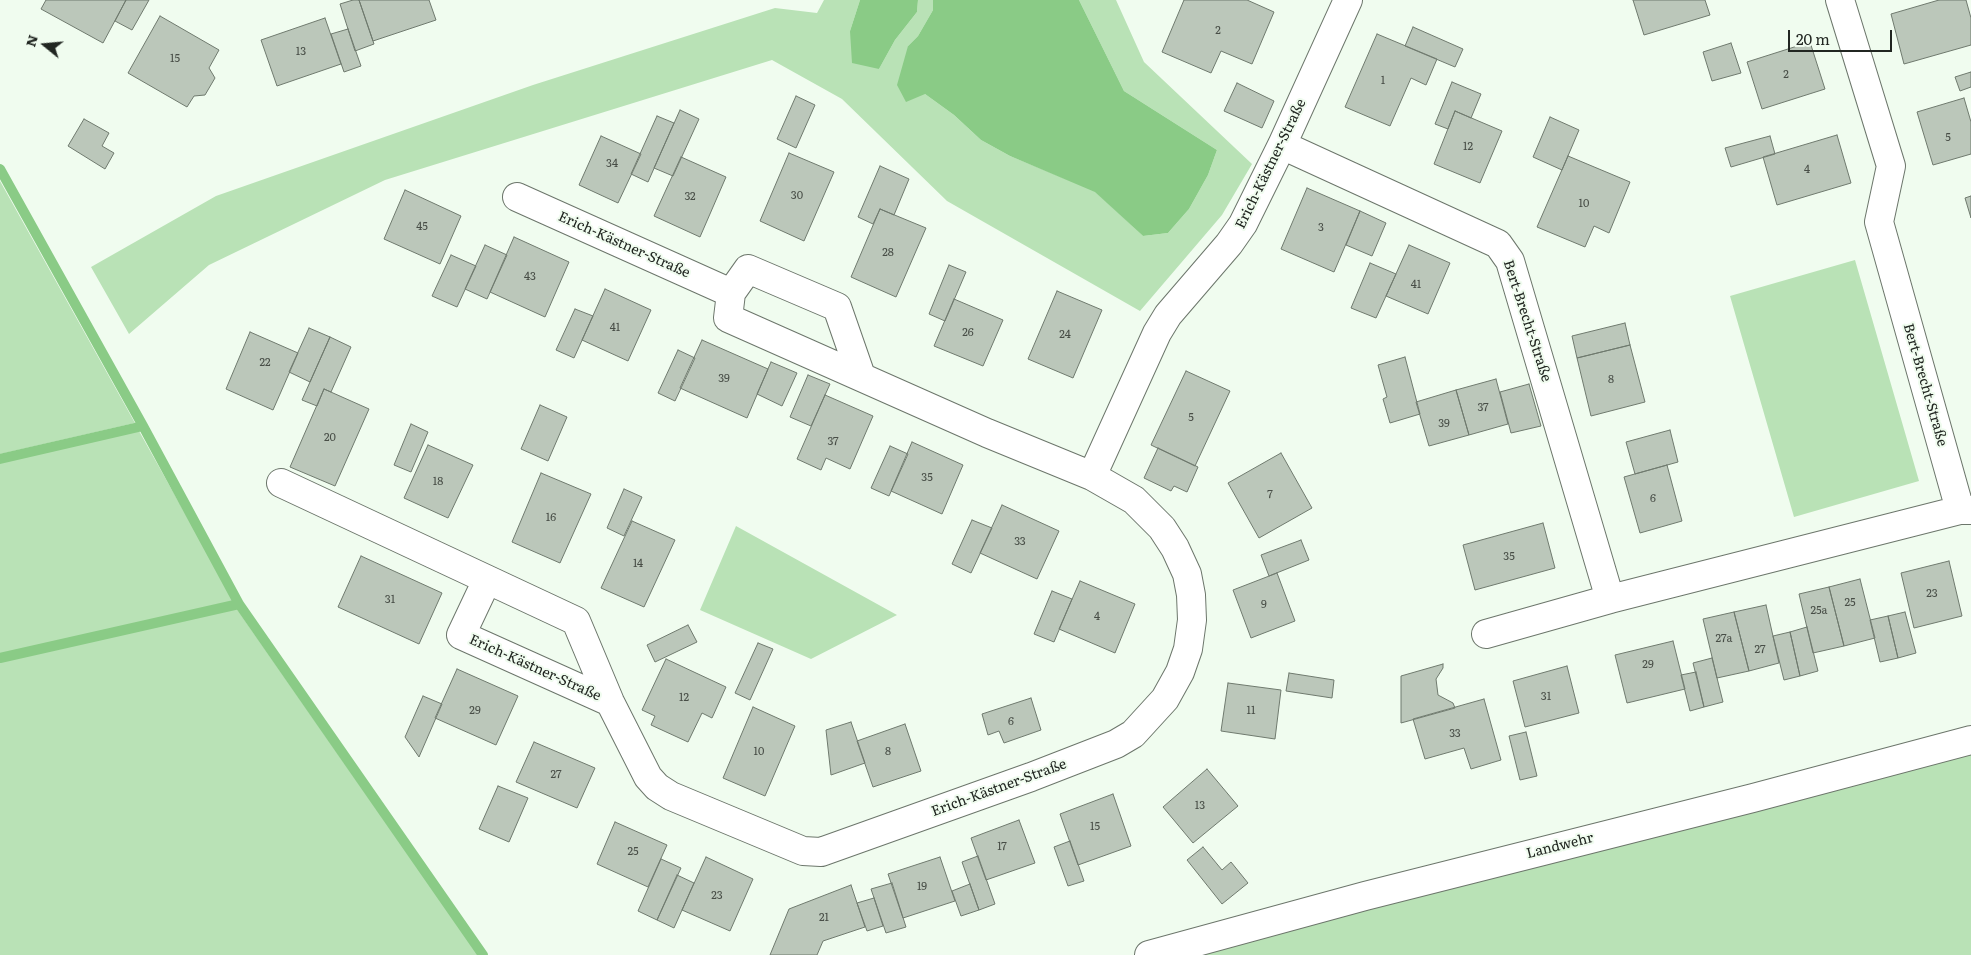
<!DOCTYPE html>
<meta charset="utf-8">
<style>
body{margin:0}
#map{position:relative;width:1971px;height:955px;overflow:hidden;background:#f0fcef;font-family:Literata,serif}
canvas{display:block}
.north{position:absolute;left:20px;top:20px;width:50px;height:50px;-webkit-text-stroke:4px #f0fcef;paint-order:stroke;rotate:287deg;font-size:14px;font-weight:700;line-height:20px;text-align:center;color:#212621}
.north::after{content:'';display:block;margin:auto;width:18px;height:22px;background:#212621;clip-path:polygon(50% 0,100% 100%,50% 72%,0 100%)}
.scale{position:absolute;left:1788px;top:30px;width:104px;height:22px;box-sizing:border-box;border:2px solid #212621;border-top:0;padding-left:6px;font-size:15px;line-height:18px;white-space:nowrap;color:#212621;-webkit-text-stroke:4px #f0fcef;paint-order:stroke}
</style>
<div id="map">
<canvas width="1971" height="955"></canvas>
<div class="north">N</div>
<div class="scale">20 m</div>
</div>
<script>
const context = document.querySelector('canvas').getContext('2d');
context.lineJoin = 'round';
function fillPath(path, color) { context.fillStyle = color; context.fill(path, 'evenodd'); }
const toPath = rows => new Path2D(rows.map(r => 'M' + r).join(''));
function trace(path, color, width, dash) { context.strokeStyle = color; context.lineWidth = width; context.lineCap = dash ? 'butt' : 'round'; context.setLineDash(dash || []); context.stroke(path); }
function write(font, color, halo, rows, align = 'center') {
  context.font = font + ' Literata,serif'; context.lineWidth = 4; context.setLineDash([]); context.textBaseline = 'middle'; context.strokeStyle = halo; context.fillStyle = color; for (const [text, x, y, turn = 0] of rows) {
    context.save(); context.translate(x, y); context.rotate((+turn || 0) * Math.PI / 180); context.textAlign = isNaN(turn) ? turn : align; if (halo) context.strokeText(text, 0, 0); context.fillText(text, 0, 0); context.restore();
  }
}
fillPath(toPath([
 [824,0,860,0,850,31,879,69,895,40,917,12,918,0,933,0,933,10,918,36,908,46,925,94,954,115,981,140,1010,156,1095,191,1143,236,1168,233,1189,209,1208,175,1217,150,1124,91,1079,0,1116,0,1144,62,1252,164,1222,215,1140,311,947,201,842,99,772,60,385,180,209,265,129,334,91,267,216,196,533,85,775,8,817,13],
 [0,181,135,423,0,454],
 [1855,260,1919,481,1794,517,1730,296],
 [139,431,234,601,0,654,0,463],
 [736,526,897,615,811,659,700,610],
 [236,608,478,955,0,955,0,661],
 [1971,749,1971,955,1191,955]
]), '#b9e2b6');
fillPath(toPath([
 [860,0,918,0,917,12,895,40,879,69,852,63,850,31],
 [933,0,1079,0,1124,91,1217,150,1208,175,1189,209,1168,233,1143,236,1095,192,1010,156,981,140,954,115,925,94,906,102,897,85,908,46,918,36,933,10]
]), '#8acb86');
trace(toPath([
 [0,169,143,426,239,604,483,955],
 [0,459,143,426],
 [0,658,239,604]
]), '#8acb86', 10);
const building = toPath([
 [46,0,126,0,103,43,41,9,46,0],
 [126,0,149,0,132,30,115,21,126,0],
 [353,0,359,0,374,44,355,51,340,4,353,0],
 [359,0,429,0,436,20,373,41,359,0],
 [1184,0,1247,0,1274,12,1252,64,1221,51,1211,73,1162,52,1184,0],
 [1633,0,1705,0,1710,15,1644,35,1633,0],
 [1939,0,1966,0,1971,18,1971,45,1904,64,1891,14,1939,0],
 [160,16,219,50,209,68,215,78,205,95,194,96,187,107,128,73,160,16],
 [325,18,341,64,277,86,261,40,325,18],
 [1413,27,1463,49,1455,67,1405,46,1413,27],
 [348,29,361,66,344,72,331,34,348,29],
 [1377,34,1437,59,1426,85,1411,78,1390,126,1345,107,1377,34],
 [1810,42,1825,89,1762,109,1747,62,1810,42],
 [1731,43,1741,73,1712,81,1703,52,1731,43],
 [1971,72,1971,87,1960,91,1955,77,1971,72],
 [1452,82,1481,94,1471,118,1455,111,1448,129,1435,124,1452,82],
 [1237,83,1274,101,1262,128,1224,111,1237,83],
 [796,96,815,105,796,148,777,139,796,96],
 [1964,98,1971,122,1971,154,1933,165,1917,112,1964,98],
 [680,110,699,119,673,176,654,168,680,110],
 [1455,111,1502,131,1480,183,1434,164,1455,111],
 [657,116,674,123,648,182,631,174,657,116],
 [1550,117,1579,130,1562,170,1533,157,1550,117],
 [84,119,109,133,102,146,114,153,105,169,68,146,84,119],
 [1837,135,1851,183,1777,205,1763,157,1837,135],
 [601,136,641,154,618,203,579,185,601,136],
 [1770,136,1775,154,1731,167,1725,148,1770,136],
 [789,153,834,172,804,241,760,221,789,153],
 [1568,156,1630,182,1609,233,1594,226,1585,247,1537,227,1568,156],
 [681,157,726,177,700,237,654,216,681,157],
 [880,166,909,179,894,215,880,209,873,224,858,217,880,166],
 [1307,188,1360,211,1334,272,1281,249,1307,188],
 [405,190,461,216,440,264,384,239,405,190],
 [1971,196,1971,218,1965,198,1971,196],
 [880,209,926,228,896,297,851,277,880,209],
 [1360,211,1386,223,1372,256,1346,245,1360,211],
 [514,237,569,262,545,317,490,292,514,237],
 [485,245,507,255,487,299,465,289,485,245],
 [1409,245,1450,263,1428,314,1386,296,1409,245],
 [451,255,476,266,457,307,432,296,451,255],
 [1370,263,1396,274,1376,318,1351,308,1370,263],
 [949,265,966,272,945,321,929,314,949,265],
 [605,289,651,310,628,361,582,340,605,289],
 [1057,291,1102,310,1073,378,1028,359,1057,291],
 [954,299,1003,320,983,366,934,346,954,299],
 [575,309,593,316,574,358,556,350,575,309],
 [1625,323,1630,345,1577,358,1572,336,1625,323],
 [309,328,330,337,310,382,289,372,309,328],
 [250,332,298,353,273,410,226,389,250,332],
 [330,337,351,347,331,392,324,389,317,406,302,400,330,337],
 [702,340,768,369,747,418,680,388,702,340],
 [1630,345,1645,402,1591,416,1577,358,1630,345],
 [678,350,695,358,675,401,658,393,678,350],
 [1405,357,1420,414,1390,423,1383,399,1387,397,1378,365,1405,357],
 [771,362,797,373,782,406,757,394,771,362],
 [1186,371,1230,391,1195,466,1151,445,1186,371],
 [808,375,830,384,811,426,790,417,808,375],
 [1496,379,1508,424,1469,435,1456,390,1496,379],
 [1529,384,1541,426,1511,433,1500,392,1529,384],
 [324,389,369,409,335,486,290,467,324,389],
 [1456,390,1469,435,1429,446,1416,402,1456,390],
 [825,395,873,416,850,469,826,458,821,470,797,459,825,395],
 [540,405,567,417,548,461,521,449,540,405],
 [411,424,428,432,411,472,394,465,411,424],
 [1670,430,1678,462,1635,474,1626,442,1670,430],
 [912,442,963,465,942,514,891,491,912,442],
 [428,445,473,465,448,518,404,498,428,445],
 [890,446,908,454,889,496,871,488,890,446],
 [1158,448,1198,467,1187,492,1174,486,1171,491,1144,478,1158,448],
 [1281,453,1312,508,1259,538,1228,483,1281,453],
 [1667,465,1682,521,1640,533,1624,477,1667,465],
 [541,473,591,494,560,563,512,542,541,473],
 [624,489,642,497,624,536,607,528,624,489],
 [1002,505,1059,531,1037,579,980,553,1002,505],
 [972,520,992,528,971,573,952,564,972,520],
 [632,521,675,540,644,607,601,588,632,521],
 [1543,523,1555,568,1475,590,1463,545,1543,523],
 [1301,540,1309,560,1269,576,1261,555,1301,540],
 [361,556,442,593,419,644,338,607,361,556],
 [1949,561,1962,616,1914,628,1901,573,1949,561],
 [1277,573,1295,621,1251,638,1233,590,1277,573],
 [1860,579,1875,638,1844,646,1829,587,1860,579],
 [1080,581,1135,604,1115,653,1059,629,1080,581],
 [1829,587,1844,646,1813,653,1799,594,1829,587],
 [1052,591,1072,599,1054,642,1034,634,1052,591],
 [1766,605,1779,663,1749,671,1734,612,1766,605],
 [1734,612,1749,671,1717,678,1703,619,1734,612],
 [1905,612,1916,653,1898,658,1888,616,1905,612],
 [1888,616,1898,658,1880,662,1870,620,1888,616],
 [688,625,697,642,655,662,647,645,688,625],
 [1807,627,1818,671,1800,676,1790,632,1807,627],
 [1790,632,1800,676,1784,680,1773,636,1790,632],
 [1673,641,1685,689,1627,703,1615,655,1673,641],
 [758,643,773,649,750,700,735,693,758,643],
 [1712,658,1723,702,1704,707,1693,663,1712,658],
 [666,659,726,687,712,718,702,713,688,742,651,725,655,716,642,710,666,659],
 [1443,664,1443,668,1436,679,1438,695,1453,703,1455,708,1401,723,1401,676,1443,664],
 [1567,666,1579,713,1525,727,1513,681,1567,666],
 [457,669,518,696,496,745,435,718,457,669],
 [1696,672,1704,707,1690,711,1681,675,1696,672],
 [1289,673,1334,680,1332,698,1286,691,1289,673],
 [1228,683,1281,690,1275,739,1221,731,1228,683],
 [423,696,442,704,419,757,405,737,423,696],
 [1031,698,1041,730,1004,743,999,731,988,735,982,714,1031,698],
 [1484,699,1501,760,1471,769,1464,748,1425,759,1413,719,1484,699],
 [753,707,795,726,765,796,723,778,753,707],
 [851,722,865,763,831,775,826,730,851,722],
 [905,724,921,771,873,787,857,741,905,724],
 [1526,732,1537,776,1520,780,1509,736,1526,732],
 [534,742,595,768,577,808,516,782,534,742],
 [1207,769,1238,806,1193,843,1163,807,1207,769],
 [498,786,528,798,509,842,479,829,498,786],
 [1113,794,1131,846,1078,865,1060,814,1113,794],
 [1019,820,1035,863,986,880,971,838,1019,820],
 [615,822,667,845,648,887,597,864,615,822],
 [1070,841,1084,881,1068,886,1054,847,1070,841],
 [1203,847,1222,870,1231,862,1248,883,1222,904,1187,860,1203,847],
 [978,856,995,904,979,910,962,862,978,856],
 [706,857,753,879,730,931,682,910,706,857],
 [940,857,955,901,903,918,888,874,940,857],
 [661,859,681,868,657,920,638,911,661,859],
 [677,875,694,883,674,928,657,920,677,875],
 [892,883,906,927,886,933,871,889,892,883],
 [970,884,979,910,961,916,952,891,970,884],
 [851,885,865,927,823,941,817,955,770,955,789,909,851,885],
 [874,898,883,926,867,931,857,903,874,898]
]);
fillPath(building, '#bbc7ba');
trace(building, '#6f7a6e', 1);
const minor = toPath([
 [1840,0,1891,166,1879,222,1960,510],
 [1282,145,1498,244,1510,261,1610,599],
 [731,293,748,269,837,307,861,376],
 [1092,476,1157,333,1168,315,1229,244,1243,224,1282,145,1348,0],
 [281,483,576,621,610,702,648,777,657,787,671,796,803,851,821,852,1031,777,1116,744,1133,734,1165,699,1180,672,1188,649,1192,620,1191,595,1187,574,1175,548,1162,528,1134,500,1092,476,987,433,728,318,731,293,517,197],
 [487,580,461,635,610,702],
 [1486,634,1610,599,1960,510,1971,510],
 [1149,955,1365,896,1753,798,1971,740]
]);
trace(minor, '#6c766b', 30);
trace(minor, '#fff', 28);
write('11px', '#484e47', null, [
 ["2",1218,31],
 ["13",301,52],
 ["15",175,59],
 ["2",1786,75],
 ["1",1383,81],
 ["5",1948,138],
 ["12",1468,147],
 ["34",612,164],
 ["4",1807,170],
 ["30",797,196],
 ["32",690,197],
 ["10",1584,204],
 ["45",422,227],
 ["3",1321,228],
 ["28",888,253],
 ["43",530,277],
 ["41",1416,285],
 ["41",615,328],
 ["26",968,333],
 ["24",1065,335],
 ["22",265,363],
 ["39",724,379],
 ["8",1611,380],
 ["37",1483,408],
 ["5",1191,418],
 ["39",1444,424],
 ["20",330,438],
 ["37",833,442],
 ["35",927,478],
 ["18",438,482],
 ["7",1270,495],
 ["6",1653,499],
 ["16",551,518],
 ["33",1020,542],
 ["35",1509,557],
 ["14",638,564],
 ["23",1932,594],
 ["31",390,600],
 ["25",1850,603],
 ["9",1264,605],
 ["25a",1819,611],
 ["4",1097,617],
 ["27a",1724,639],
 ["27",1760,650],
 ["29",1648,665],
 ["31",1546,697],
 ["12",684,698],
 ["29",475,711],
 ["11",1251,711],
 ["6",1011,722],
 ["33",1455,734],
 ["10",759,752],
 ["8",888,752],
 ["27",556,775],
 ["13",1200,806],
 ["15",1095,827],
 ["17",1002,847],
 ["25",633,852],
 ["19",922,887],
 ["23",717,896],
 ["21",824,918]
]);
write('14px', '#212621', '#f0fcef', [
 ["Erich-Kästner-Straße",1271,164,-64],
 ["Erich-Kästner-Straße",624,245,24],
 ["Bert-Brecht-Straße",1527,321,72],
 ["Bert-Brecht-Straße",1925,385,74],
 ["Erich-Kästner-Straße",535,668,24],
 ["Erich-Kästner-Straße",999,788,-20],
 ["Landwehr",1560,846,-14]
]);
</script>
